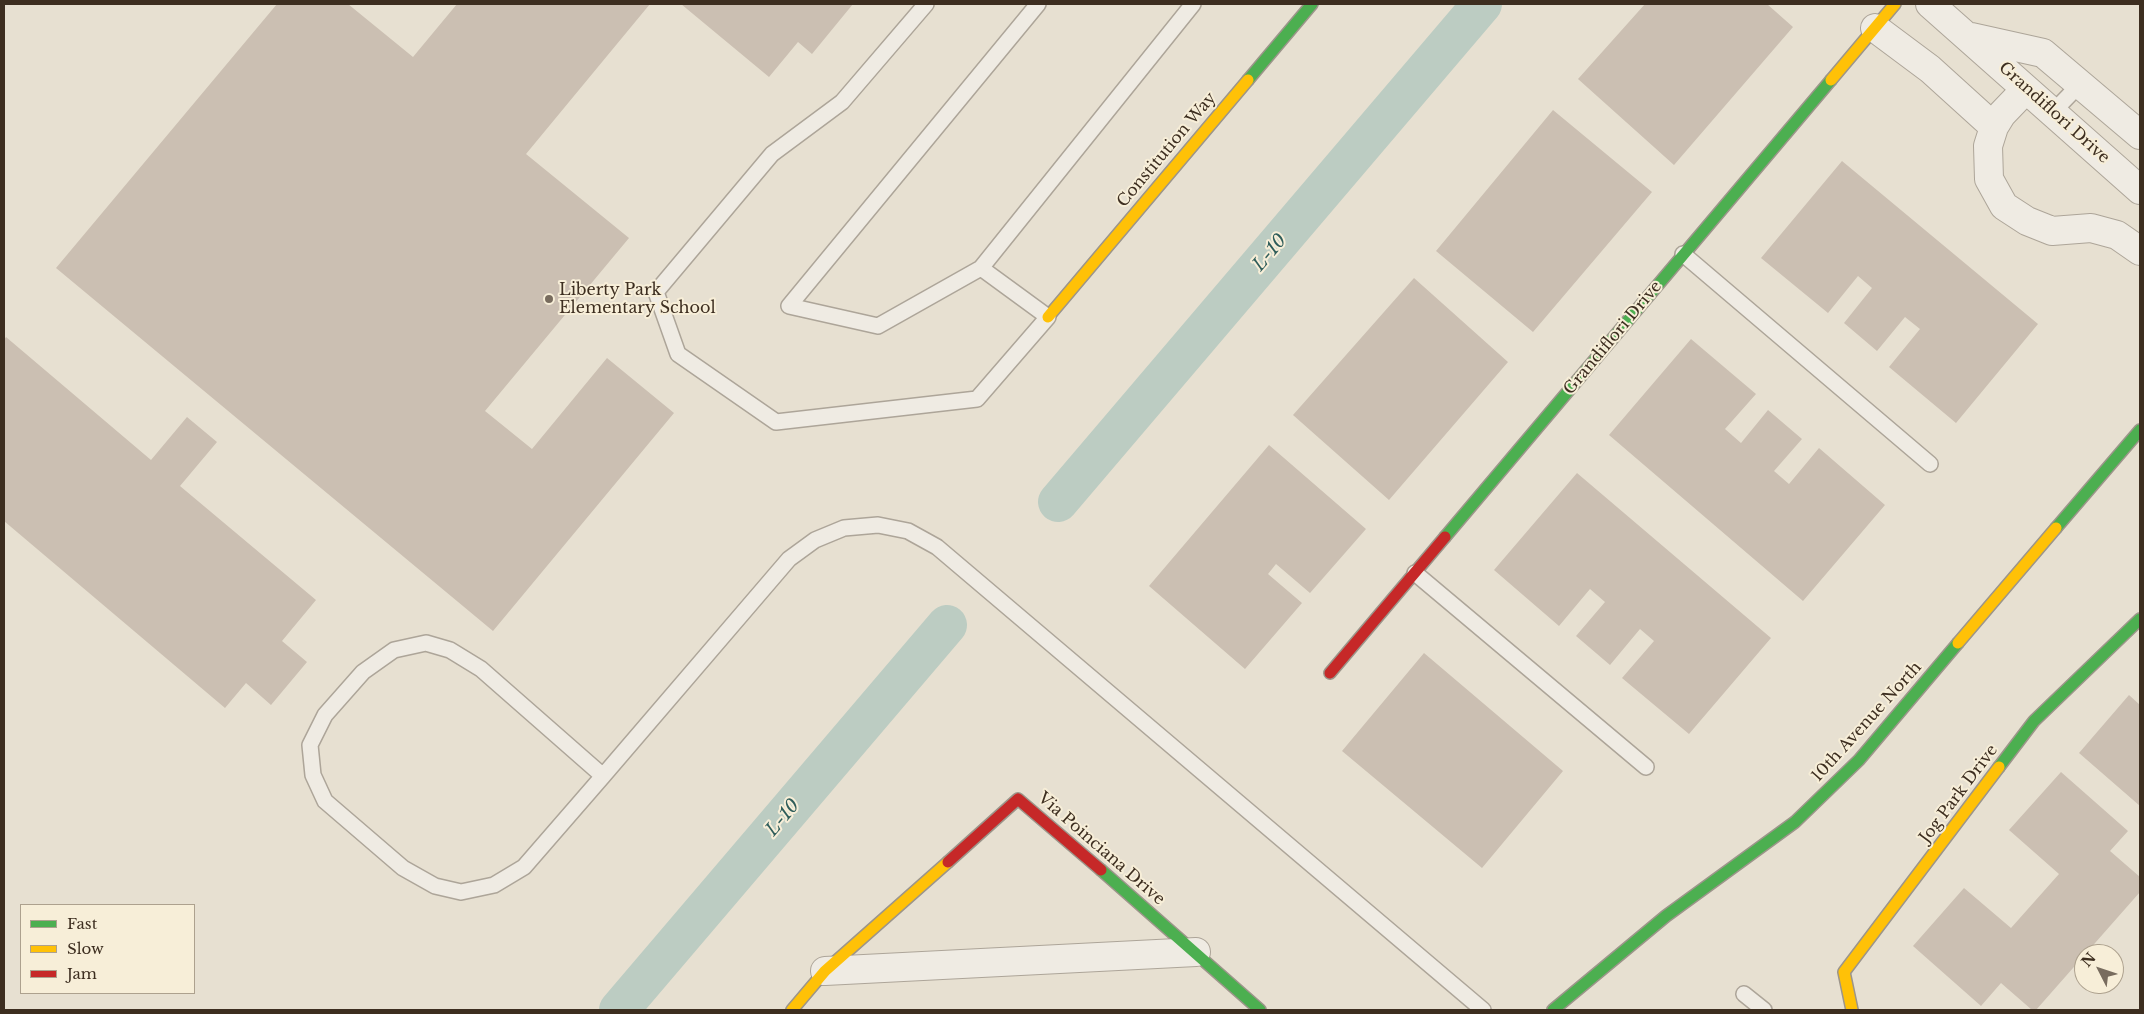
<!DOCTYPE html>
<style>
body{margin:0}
#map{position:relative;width:2144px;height:1014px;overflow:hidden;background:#e7e0d1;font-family:"Libre Baskerville",serif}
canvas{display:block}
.frame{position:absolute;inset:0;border:5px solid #3d2e20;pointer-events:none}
.legend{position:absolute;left:20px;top:904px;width:175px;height:90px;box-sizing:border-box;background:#f7eed8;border:1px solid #ada18e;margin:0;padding:6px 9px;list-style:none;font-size:15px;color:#3d2e20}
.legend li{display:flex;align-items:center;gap:10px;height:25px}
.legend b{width:25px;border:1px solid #ada18e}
.north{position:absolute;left:2074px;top:944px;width:50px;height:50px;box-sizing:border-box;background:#f7eed8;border:1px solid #ada18e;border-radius:50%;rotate:311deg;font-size:14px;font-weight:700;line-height:20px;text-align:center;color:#3d2e20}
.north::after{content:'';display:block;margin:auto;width:18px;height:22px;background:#786c5e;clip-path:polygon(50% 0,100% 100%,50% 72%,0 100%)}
</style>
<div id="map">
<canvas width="2144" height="1014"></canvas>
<div class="frame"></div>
<ul class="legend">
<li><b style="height:6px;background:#4caf50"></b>Fast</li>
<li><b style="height:6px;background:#ffc107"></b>Slow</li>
<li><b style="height:6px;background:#c62828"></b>Jam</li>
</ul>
<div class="north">N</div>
</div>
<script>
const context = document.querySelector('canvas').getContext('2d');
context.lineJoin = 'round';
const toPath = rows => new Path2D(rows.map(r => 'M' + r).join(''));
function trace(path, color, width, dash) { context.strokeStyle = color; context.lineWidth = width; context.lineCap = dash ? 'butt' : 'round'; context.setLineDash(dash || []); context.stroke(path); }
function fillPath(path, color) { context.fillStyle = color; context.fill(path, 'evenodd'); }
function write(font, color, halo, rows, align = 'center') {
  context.font = font + ' "Libre Baskerville",serif'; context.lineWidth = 4; context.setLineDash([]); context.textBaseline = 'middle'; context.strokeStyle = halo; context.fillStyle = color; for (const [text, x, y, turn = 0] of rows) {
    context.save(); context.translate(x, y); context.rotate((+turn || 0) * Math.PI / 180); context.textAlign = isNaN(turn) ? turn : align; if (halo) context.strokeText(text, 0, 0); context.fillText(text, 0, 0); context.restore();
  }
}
trace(toPath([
 [1058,502,1482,4],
 [619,1010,947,625]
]), '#bcccc2', 40);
fillPath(toPath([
 [277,4,348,4,413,57,457,4,650,4,526,154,629,238,485,411,532,449,607,358,674,413,493,631,56,268],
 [681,4,853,4,812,54,798,42,769,77],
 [1645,4,1767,4,1793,27,1674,165,1578,79],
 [1553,110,1652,192,1533,332,1436,251],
 [1842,161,2038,324,1956,423,1889,367,1920,329,1905,317,1877,351,1844,323,1872,288,1858,276,1828,313,1761,258],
 [1414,278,1508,362,1389,500,1293,415],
 [6,337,151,460,187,417,217,442,180,486,316,600,282,641,307,662,271,705,246,683,225,708,4,521,4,340],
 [1691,339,1756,394,1725,429,1741,443,1768,410,1802,439,1774,471,1789,484,1819,448,1885,505,1803,601,1609,435],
 [1269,445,1366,529,1310,593,1276,564,1268,574,1302,603,1245,669,1149,586],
 [1577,473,1771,638,1689,734,1622,678,1654,641,1640,629,1610,665,1576,636,1605,602,1590,589,1559,626,1494,570],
 [1424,653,1563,771,1482,868,1342,751],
 [2129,695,2140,705,2140,806,2079,753],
 [2061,772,2128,831,2110,851,2140,877,2140,892,2036,1010,2032,1010,2001,983,1981,1006,1913,946,1964,888,2011,928,2059,874,2009,830]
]), '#cbbfb2');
const lane = toPath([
 [926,4,842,102,772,154,656,292,678,354,776,422,977,399,1048,317,981,268,878,326,789,306,1038,4],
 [2053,112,2080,84],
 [1683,254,1930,464],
 [981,268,1193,4],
 [1415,573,1646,767],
 [603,776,481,669,450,650,426,643,394,650,363,672,325,715,310,745,313,775,325,801,403,868,435,886,461,892,494,885,524,867,603,776,789,559,815,540,844,528,878,525,908,531,937,547,1483,1010],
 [1744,994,1764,1010]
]);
const street = toPath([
 [1930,4,2140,190],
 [1875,28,1930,69,1994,127],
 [1971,37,2043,53,2140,135],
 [2026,89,2002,114,1994,127,1988,146,1989,179,2004,206,2027,221,2052,231,2091,228,2117,235,2140,251],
 [825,971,1196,952]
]);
const fast = toPath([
 [1248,80,1312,4],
 [2056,528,2140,430],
 [1445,537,1831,80],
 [1999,767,2034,721,2140,619],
 [1101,870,1260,1010],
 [1553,1010,1666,916,1795,822,1859,760,1958,643]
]);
const slow = toPath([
 [1831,80,1895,4],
 [1048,317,1248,80],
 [1958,643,2056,528],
 [792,1010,825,971,948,862],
 [1852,1010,1844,972,1999,767]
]);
const jam = toPath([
 [1330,673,1445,537],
 [948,862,1018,799,1101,870]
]);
trace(lane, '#ada599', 18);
trace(street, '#ada599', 30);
trace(fast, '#9c958a', 14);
trace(slow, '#9c958a', 14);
trace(jam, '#9c958a', 14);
trace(lane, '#efebe3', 15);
trace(street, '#efebe3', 28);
trace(fast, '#4caf50', 11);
trace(slow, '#ffc107', 11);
trace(jam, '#c62828', 11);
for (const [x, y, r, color] of [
 [549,299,5,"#786c5e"]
]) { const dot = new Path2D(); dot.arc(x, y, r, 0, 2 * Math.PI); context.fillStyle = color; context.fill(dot); trace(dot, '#f7eed8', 2); }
write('16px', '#3d2e20', '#f7eed8', [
 ["Grandiflori Drive",2054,113,42],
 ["Constitution Way",1167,150,-50],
 ["Grandiflori Drive",1613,338,-50],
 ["10th Avenue North",1867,722,-48],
 ["Jog Park Drive",1959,794,-53],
 ["Via Poinciana Drive",1101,849,41]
]);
write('16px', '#3d2e20', '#f7eed8', [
 ["Liberty Park",559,290],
 ["Elementary School",559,308]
], 'left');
write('italic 18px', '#2f5d5a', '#f7eed8', [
 ["L-10",1270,253,-50],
 ["L-10",783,818,-50]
]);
</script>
